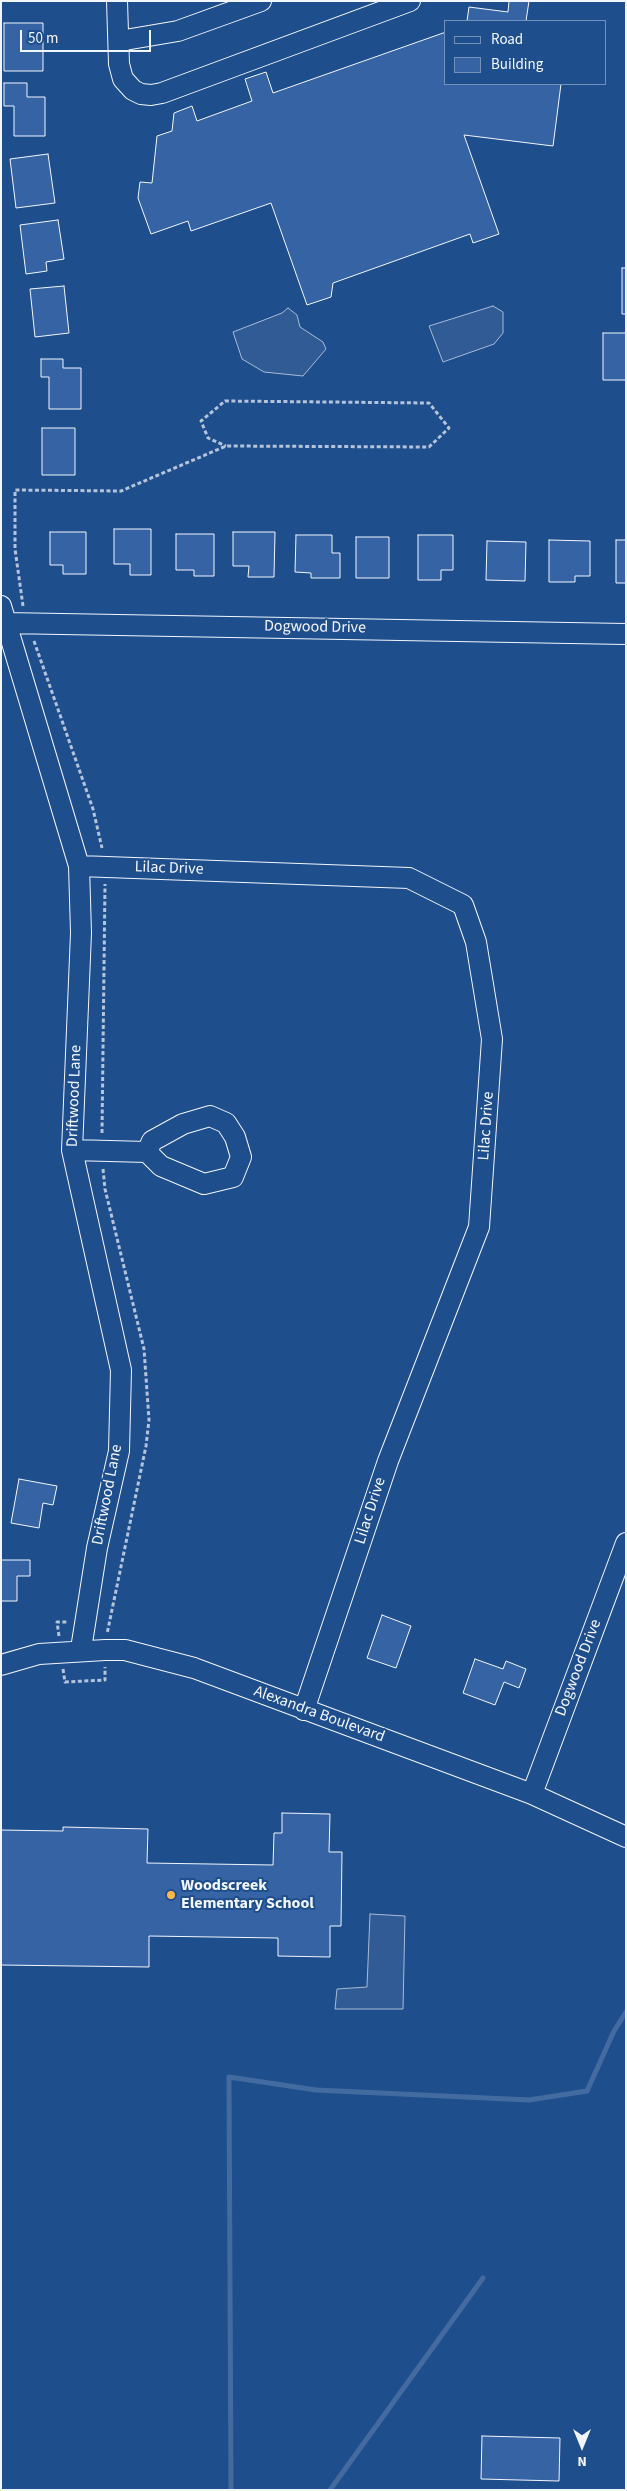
<!DOCTYPE html>
<style>
body{margin:0}
#map{position:relative;width:627px;height:2491px;overflow:hidden;background:#1f4e8c;font-family:"Source Sans 3",sans-serif}
canvas{display:block}
.frame{position:absolute;inset:0;border:2px solid #f2f6ff;pointer-events:none}
.legend{position:absolute;left:444px;top:20px;width:162px;height:65px;box-sizing:border-box;background:#1f4e8c;border:1px solid #7391ba;margin:0;padding:6px 9px;list-style:none;font-size:15px;color:#f2f6ff}
.legend li{display:flex;align-items:center;gap:10px;height:25px}
.legend b{width:25px;border:1px solid #7391ba}
.north{position:absolute;left:557px;top:2421px;width:50px;height:50px;-webkit-text-stroke:4px #1f4e8c;paint-order:stroke;rotate:180deg;font-size:14px;font-weight:700;line-height:20px;text-align:center;color:#f2f6ff}
.north::after{content:'';display:block;margin:auto;width:18px;height:22px;background:#f2f6ff;clip-path:polygon(50% 0,100% 100%,50% 72%,0 100%)}
.scale{position:absolute;left:20px;top:30px;width:131px;height:22px;box-sizing:border-box;border:2px solid #f2f6ff;border-top:0;padding-left:6px;font-size:15px;line-height:18px;white-space:nowrap;color:#f2f6ff;-webkit-text-stroke:4px #1f4e8c;paint-order:stroke}
</style>
<div id="map">
<canvas width="627" height="2491"></canvas>
<div class="frame"></div>
<ul class="legend">
<li><b style="height:6px;background:#1f4e8c"></b>Road</li>
<li><b style="height:14px;background:#3563a3"></b>Building</li>
</ul>
<div class="north">N</div>
<div class="scale">50 m</div>
</div>
<script>
const context = document.querySelector('canvas').getContext('2d');
context.lineJoin = 'round';
function fillPath(path, color) { context.fillStyle = color; context.fill(path, 'evenodd'); }
const toPath = rows => new Path2D(rows.map(r => 'M' + r).join(''));
function trace(path, color, width, dash) { context.strokeStyle = color; context.lineWidth = width; context.lineCap = dash ? 'butt' : 'round'; context.setLineDash(dash || []); context.stroke(path); }
function write(font, color, halo, rows, align = 'center') {
  context.font = font + ' "Source Sans 3",sans-serif'; context.lineWidth = 4; context.setLineDash([]); context.textBaseline = 'middle'; context.strokeStyle = halo; context.fillStyle = color; for (const [text, x, y, turn = 0] of rows) {
    context.save(); context.translate(x, y); context.rotate((+turn || 0) * Math.PI / 180); context.textAlign = isNaN(turn) ? turn : align; if (halo) context.strokeText(text, 0, 0); context.fillText(text, 0, 0); context.restore();
  }
}
const built = toPath([
 [493,306,503,312,503,333,494,344,443,362,429,326,493,306],
 [288,308,297,315,300,327,323,342,326,349,303,376,264,372,242,359,233,332,282,313,288,308],
 [370,1914,405,1916,403,2009,335,2009,337,1989,367,1987,370,1914]
]);
fillPath(built, '#305b95');
trace(built, '#a8bbd7', 1);
trace(toPath([
 [231,2490,229,2077,316,2090,529,2100,587,2091,614,2031,626,2012],
 [330,2490,483,2278]
]), '#446ba0', 5);
const building = toPath([
 [509,1,529,1,526,21,467,21,469,7,508,12,509,1],
 [4,23,43,23,43,71,4,71,4,23],
 [446,32,446,84,561,84,553,146,464,135,499,234,473,243,470,234,333,283,331,297,307,305,271,203,191,231,188,221,151,234,138,198,140,182,152,183,157,136,172,131,174,113,192,106,197,121,252,101,245,79,266,72,273,93,446,32],
 [4,83,27,83,27,97,45,97,45,136,14,136,14,106,4,106,4,83],
 [48,154,55,203,16,208,10,159,48,154],
 [58,220,64,259,46,262,47,271,26,274,20,225,58,220],
 [622,268,626,268,626,314,622,314,622,268],
 [64,286,69,333,35,337,30,289,64,286],
 [603,333,626,333,626,380,603,380,603,333],
 [41,359,63,359,63,368,81,368,81,409,49,409,49,377,41,377,41,359],
 [42,428,75,428,75,475,42,475,42,428],
 [114,529,151,529,151,575,130,575,130,564,114,564,114,529],
 [50,532,86,532,86,574,63,574,63,565,50,565,50,532],
 [233,532,275,532,274,577,248,577,249,566,233,566,233,532],
 [176,534,214,534,214,576,194,576,194,570,176,570,176,534],
 [296,535,332,535,332,553,340,553,340,578,311,578,311,573,295,572,296,535],
 [418,535,453,535,453,570,441,570,441,580,418,580,418,535],
 [356,537,389,537,389,578,356,578,356,537],
 [549,540,590,541,590,576,575,576,575,582,549,582,549,540],
 [616,540,626,540,626,583,616,583,616,540],
 [487,541,526,542,525,581,486,580,487,541],
 [19,1479,57,1486,53,1505,43,1503,39,1528,11,1523,19,1479],
 [1,1560,30,1560,30,1576,17,1576,17,1601,1,1601,1,1560],
 [382,1615,411,1626,396,1668,367,1658,382,1615],
 [475,1659,503,1669,506,1661,526,1669,519,1688,504,1682,495,1705,463,1693,475,1659],
 [282,1813,330,1814,329,1852,342,1852,341,1926,330,1926,330,1957,278,1956,278,1938,149,1936,149,1967,1,1965,1,1830,63,1831,63,1827,148,1829,147,1863,273,1865,274,1833,282,1833,282,1813],
 [482,2436,560,2438,559,2481,481,2479,482,2436]
]);
fillPath(building, '#3563a3');
trace(building, '#f2f6ff', 1);
const minor = toPath([
 [117,1,119,64,123,79,133,90,141,94,151,95,162,93,410,1],
 [119,41,178,31,261,1],
 [1,606,79,866,81,933,72,1150,121,1370,119,1451,97,1548,81,1649],
 [5,623,626,634],
 [79,866,409,878,463,905,476,942,492,1039,479,1227,388,1461,304,1710],
 [72,1150,147,1152,161,1166,204,1184,233,1177,241,1157,235,1137,226,1123,210,1116,183,1124,152,1141,147,1152],
 [1,1665,39,1654,105,1650,125,1650,194,1668,532,1794,626,1837],
 [532,1794,626,1543]
]);
trace(minor, '#f2f6ff', 22);
trace(toPath([
 [23,606,15,549,15,490,121,491,226,446,429,447,449,428,429,403,225,401,201,421,208,438,226,446],
 [34,641,93,809,102,848],
 [102,1133,105,884],
 [103,1169,105,1189,144,1349,149,1420,146,1446,107,1634],
 [59,1636,57,1622,67,1622],
 [63,1669,65,1682,105,1680,105,1667]
]), '#b3c4dc', 3, [4, 2.5]);
trace(minor, '#1f4e8c', 20);
for (const [x, y, r, color] of [
 [171,1895,5,"#ffb74d"]
]) { const dot = new Path2D(); dot.arc(x, y, r, 0, 2 * Math.PI); context.fillStyle = color; context.fill(dot); trace(dot, '#1f4e8c', 2); }
write('16px', '#f2f6ff', '#1f4e8c', [
 ["Dogwood Drive",315,628,1],
 ["Lilac Drive",169,869,2],
 ["Driftwood Lane",75,1096,-88],
 ["Lilac Drive",487,1126,-86],
 ["Driftwood Lane",108,1495,-79],
 ["Lilac Drive",371,1511,-72],
 ["Dogwood Drive",579,1668,-69],
 ["Alexandra Boulevard",319,1715,20]
]);
write('bold 16px', '#f2f6ff', '#1f4e8c', [
 ["Woodscreek",181,1886],
 ["Elementary School",181,1904]
], 'left');
</script>
